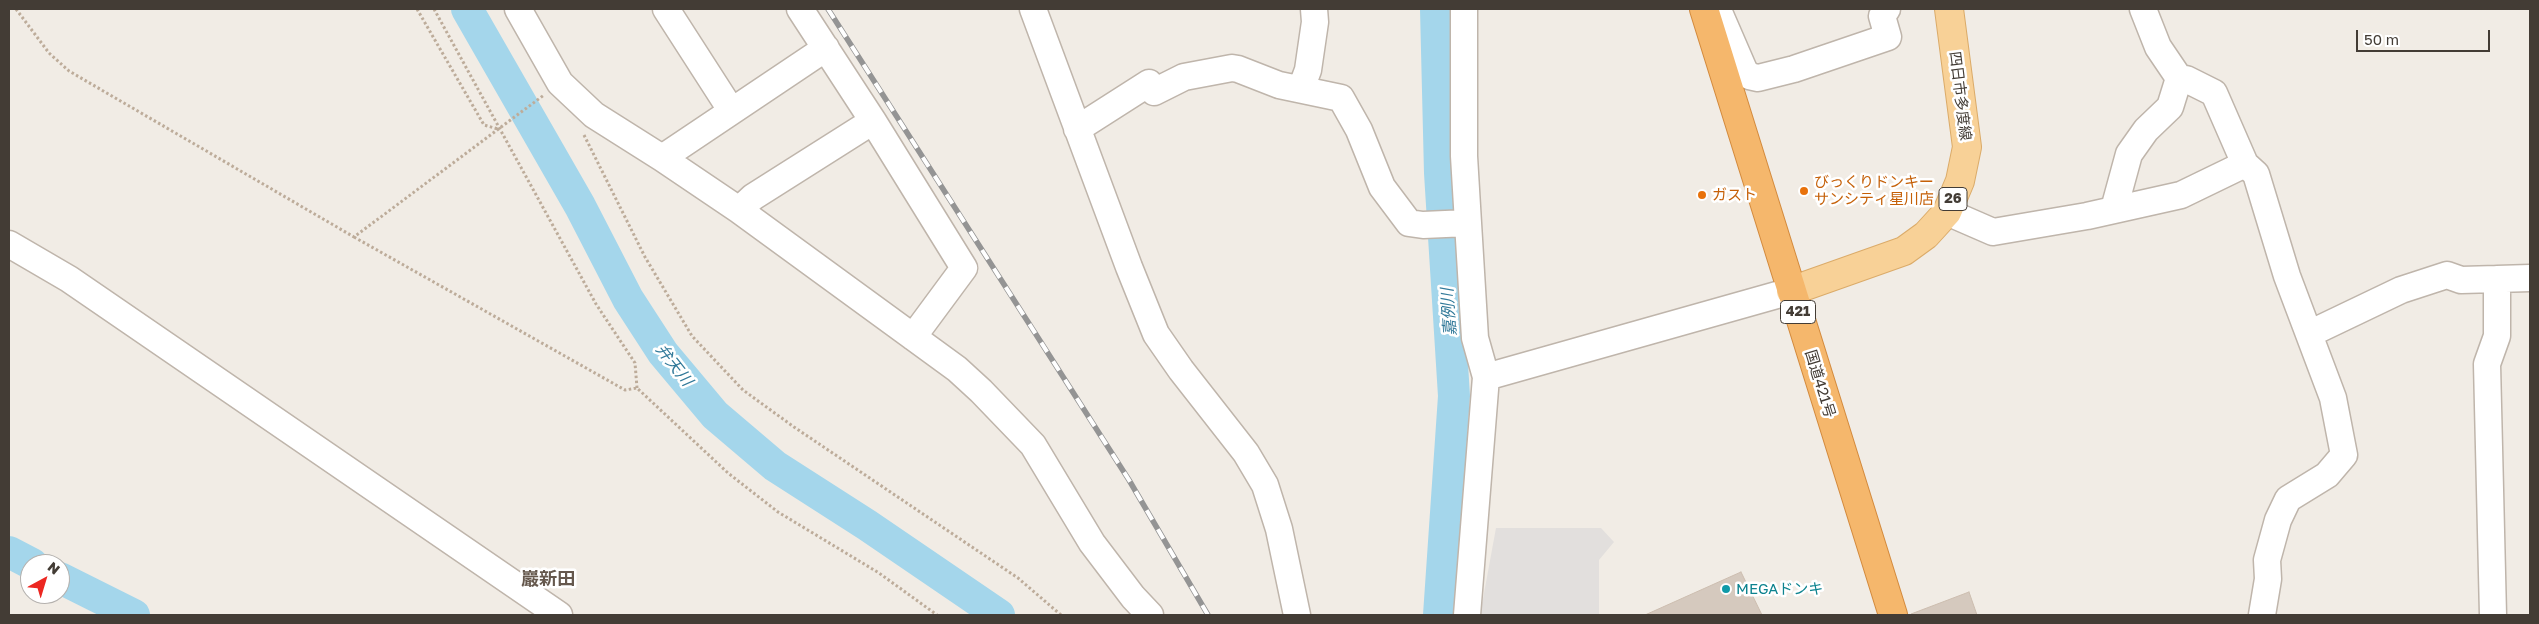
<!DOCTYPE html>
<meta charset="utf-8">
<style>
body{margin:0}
#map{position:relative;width:2539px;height:624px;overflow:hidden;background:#f1ece5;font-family:"Golos Text",sans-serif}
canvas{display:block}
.frame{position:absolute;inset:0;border:10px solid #433c35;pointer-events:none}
.north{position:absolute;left:20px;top:554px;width:50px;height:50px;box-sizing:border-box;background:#fff;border:1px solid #b4b1ae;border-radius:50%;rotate:39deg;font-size:14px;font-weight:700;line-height:20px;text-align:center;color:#433c35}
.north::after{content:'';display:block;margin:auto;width:18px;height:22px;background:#ec2721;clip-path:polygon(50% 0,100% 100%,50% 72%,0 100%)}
.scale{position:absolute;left:2356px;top:30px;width:134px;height:22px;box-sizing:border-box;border:2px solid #433c35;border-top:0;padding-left:6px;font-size:15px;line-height:18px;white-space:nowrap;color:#433c35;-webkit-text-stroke:4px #fff;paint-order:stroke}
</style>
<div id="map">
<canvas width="2539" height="624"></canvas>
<div class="frame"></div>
<div class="north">N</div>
<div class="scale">50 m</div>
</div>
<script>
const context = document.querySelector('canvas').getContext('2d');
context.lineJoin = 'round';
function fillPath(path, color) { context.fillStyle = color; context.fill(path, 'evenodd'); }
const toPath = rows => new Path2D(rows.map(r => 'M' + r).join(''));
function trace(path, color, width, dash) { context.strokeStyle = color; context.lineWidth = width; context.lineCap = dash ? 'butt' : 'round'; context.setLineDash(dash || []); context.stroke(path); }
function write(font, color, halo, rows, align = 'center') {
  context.font = font + ' "Golos Text","Noto Sans JP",sans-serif'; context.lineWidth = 5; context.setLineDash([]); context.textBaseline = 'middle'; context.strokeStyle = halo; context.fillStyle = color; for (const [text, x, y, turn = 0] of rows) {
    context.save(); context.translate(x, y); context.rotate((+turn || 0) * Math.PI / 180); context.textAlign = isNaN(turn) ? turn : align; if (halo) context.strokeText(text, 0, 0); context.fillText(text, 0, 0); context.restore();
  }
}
fillPath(toPath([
 [1496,528,1601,528,1614,542,1599,560,1599,615,1480,615]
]), '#e2dfdd');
trace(toPath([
 [467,9,580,206,628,299,663,353,715,415,775,466,867,525,999,615],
 [1436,9,1440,173,1454,396,1439,615],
 [9,552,32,564],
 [60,578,134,615]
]), '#a4d6eb', 32);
const building = toPath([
 [1741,572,1762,615,1645,615,1741,572],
 [1969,592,1977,615,1912,615,1911,614,1969,592]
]);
fillPath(building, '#d5c9be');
trace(building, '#ccbdaf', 1);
const minor = toPath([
 [518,9,560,83,594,115,662,158,739,210,957,369,981,391,1033,445,1092,543,1133,597,1150,615],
 [666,9,731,110],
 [800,9,873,121,964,268,913,337],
 [1033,9,1129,267,1156,334,1181,370,1246,453,1265,485,1279,529,1297,615],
 [1464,9,1464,156,1468,223,1475,338,1486,377,1467,615],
 [1704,9,1718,10,1744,70,1749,76,1758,78,1794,69,1888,37,1882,16,1887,9],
 [2179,78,2186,79,2214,93,2245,164,2256,174,2287,276,2333,398,2344,455,2327,475,2288,499,2278,520,2267,560,2268,579,2262,615],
 [1301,89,1308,70,1315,22,1314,9],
 [1077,129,1149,83,1154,92,1184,77,1232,68,1238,69,1279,85,1341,98,1359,130,1382,187,1409,223,1423,225,1468,223],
 [662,158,826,48],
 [2114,209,2129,154,2146,130,2170,107,2179,78,2158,47,2143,9],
 [739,210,753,197,873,121],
 [1947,212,1993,232,2087,216,2181,195,2245,164],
 [9,244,69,279,559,615],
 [2309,334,2401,290,2447,275,2461,280,2497,279],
 [1486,377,1791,291],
 [2493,615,2487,364,2497,336,2497,279,2530,278]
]);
const major = toPath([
 [1791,291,1904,251,1926,235,1947,212,1960,181,1967,147,1949,9]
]);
const highway = toPath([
 [1704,9,1893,615]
]);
trace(minor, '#bfb5ab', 29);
trace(major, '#dbab69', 30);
trace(highway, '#d38a3d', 30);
trace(toPath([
 [16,9,49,53,69,71,354,237,544,95],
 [417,9,484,125,498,129],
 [434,9,596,304,635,363,637,388],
 [584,135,645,257,692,336,743,390,794,427,1018,578,1061,615],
 [354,237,625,390,637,388,728,473,778,512,879,573,937,615]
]), '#bdac9a', 3, [2.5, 2.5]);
trace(minor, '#fff', 26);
trace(major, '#f8d197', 28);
trace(highway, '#f5b76c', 28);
const rail = toPath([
 [828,9,1129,480,1208,615]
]);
trace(rail, '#949494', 5.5);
trace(rail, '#fff', 4, [11]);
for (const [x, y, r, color] of [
 [1804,191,5,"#e8710a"],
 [1702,195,5,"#e8710a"],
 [1726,589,5,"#0f9aa8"]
]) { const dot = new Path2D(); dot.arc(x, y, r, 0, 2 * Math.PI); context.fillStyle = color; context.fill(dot); trace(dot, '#fff', 2); }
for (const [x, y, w] of [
 [1953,199,28],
 [1798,312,35]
]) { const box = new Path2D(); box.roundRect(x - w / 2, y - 11.5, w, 23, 4); context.fillStyle = '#fff'; context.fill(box); trace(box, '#433c35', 1); }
write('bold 14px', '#433c35', null, [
 ["26",1953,199],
 ["421",1798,312]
]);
write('15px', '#433c35', '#fff', [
 ["四日市多度線",1960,96,83],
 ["国道421号",1820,384,73]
]);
write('15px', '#c56008', '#fff', [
 ["びっくりドンキー",1814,182],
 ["サンシティ星川店",1814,199],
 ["ガスト",1712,195]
], 'left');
write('15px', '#0d838f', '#fff', [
 ["MEGAドンキ",1736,589]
], 'left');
write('italic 16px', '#317999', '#fff', [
 ["嘉例川",1449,312,-94],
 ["弁天川",674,365,52]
]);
write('bold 18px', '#65584d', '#fff', [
 ["巖新田",548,579]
]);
</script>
